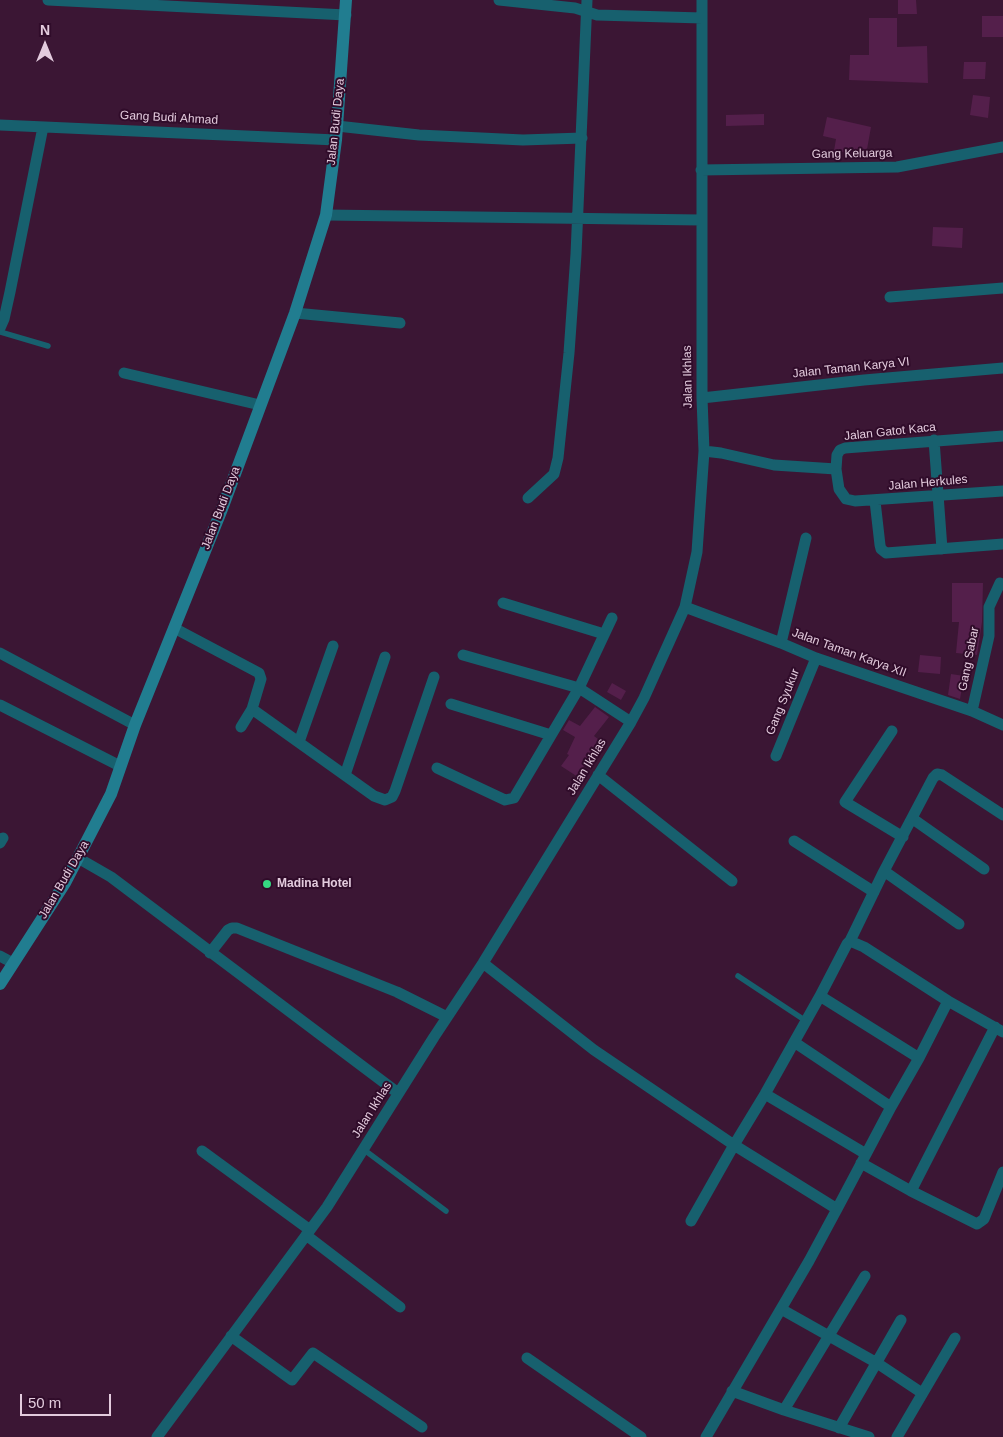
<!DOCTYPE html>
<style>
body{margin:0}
#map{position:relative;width:1003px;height:1437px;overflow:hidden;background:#3b1634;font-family:Helvetica,sans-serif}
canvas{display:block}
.north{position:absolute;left:20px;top:20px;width:50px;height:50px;-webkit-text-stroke:4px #300c2a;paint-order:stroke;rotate:0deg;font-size:14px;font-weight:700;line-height:20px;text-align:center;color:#e3cbdd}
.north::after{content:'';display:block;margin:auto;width:18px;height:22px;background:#e3cbdd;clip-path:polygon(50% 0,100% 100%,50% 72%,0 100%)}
.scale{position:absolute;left:20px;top:1394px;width:91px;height:22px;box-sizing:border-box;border:2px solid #e3cbdd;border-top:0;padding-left:6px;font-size:15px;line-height:18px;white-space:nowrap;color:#e3cbdd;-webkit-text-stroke:4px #300c2a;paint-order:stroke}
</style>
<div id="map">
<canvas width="1003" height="1437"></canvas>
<div class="north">N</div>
<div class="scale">50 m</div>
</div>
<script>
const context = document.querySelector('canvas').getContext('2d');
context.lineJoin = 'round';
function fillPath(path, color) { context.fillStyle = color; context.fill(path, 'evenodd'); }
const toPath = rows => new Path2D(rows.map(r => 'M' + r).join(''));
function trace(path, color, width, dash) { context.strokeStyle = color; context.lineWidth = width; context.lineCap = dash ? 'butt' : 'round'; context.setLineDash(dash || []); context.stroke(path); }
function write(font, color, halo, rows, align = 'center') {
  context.font = font + ' Helvetica,sans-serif'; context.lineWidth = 4; context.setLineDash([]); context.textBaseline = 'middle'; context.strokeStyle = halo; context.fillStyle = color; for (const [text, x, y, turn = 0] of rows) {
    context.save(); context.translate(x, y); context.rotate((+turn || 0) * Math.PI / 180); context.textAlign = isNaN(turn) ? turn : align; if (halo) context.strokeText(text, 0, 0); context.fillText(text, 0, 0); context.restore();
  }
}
fillPath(toPath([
 [898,0,916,0,917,14,898,14],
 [982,16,1003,16,1003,37,982,37],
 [869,18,897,18,897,47,927,46,928,83,849,80,850,55,869,55],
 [964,62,986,62,985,79,963,79],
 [973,95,990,97,988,118,970,115],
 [764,114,764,125,726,126,726,115],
 [827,117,871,127,866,155,834,151,836,139,823,136],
 [933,227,963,228,962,248,932,246],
 [952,583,983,583,982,622,977,655,956,653,959,622,952,622],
 [920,655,941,657,940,674,918,672],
 [951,674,964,676,960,699,948,695],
 [612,683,626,691,621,700,607,692],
 [595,707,609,717,594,736,598,739,578,777,561,766,569,755,567,754,575,737,563,730,569,720,580,726]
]), '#541f4b');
trace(toPath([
 [0,332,48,346],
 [738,976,806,1021],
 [363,1149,446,1211]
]), '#17606e', 5.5);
trace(toPath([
 [48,0,346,15],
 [499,0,575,8,597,15,702,18],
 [0,125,336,140],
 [337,126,419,135,523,140,582,138],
 [701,170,897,167,1003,147],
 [326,215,701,220],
 [890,297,1003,288],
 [295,313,400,323],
 [0,328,4,319,10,292,43,127],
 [124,373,260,405],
 [702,398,864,380,1003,368],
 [1003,436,845,448,840,450,837,455,836,469,839,489,846,499,855,501,1003,491],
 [934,440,942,549],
 [704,451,721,453,774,465,836,469],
 [528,498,554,474,558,458,569,353,576,254,587,0],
 [875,501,880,545,881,549,886,553,1003,544],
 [503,603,604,634],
 [685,607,781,643,816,658,972,711,1003,725],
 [174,628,259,673,261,679,252,709,241,727],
 [781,643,806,538],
 [0,653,135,725],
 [463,655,579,688,631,722],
 [451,704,551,735],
 [0,705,120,766],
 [252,709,374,796,385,800,392,797,395,791,434,677],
 [972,711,989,636,989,607,1000,583],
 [892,731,845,802,903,837],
 [299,742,333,646],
 [776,756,816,658],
 [437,768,505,800,514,798,579,688,612,618],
 [345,775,385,657],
 [598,775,732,881],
 [913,819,984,869],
 [794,841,874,892],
 [0,843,3,838],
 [78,858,111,877,398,1093],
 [884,871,959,924],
 [850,941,884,871,933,778,937,774,942,775,1003,815],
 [210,953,228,930,232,928,237,928,397,992,447,1017],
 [0,956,13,963],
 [483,963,594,1050,734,1145,837,1209,891,1107,919,1058,820,996,765,1094,734,1145,691,1221],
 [820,996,847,944,850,941,864,947,948,1001],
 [794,1042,891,1107],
 [919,1058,948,1001,1003,1032],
 [765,1094,866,1154],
 [202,1151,310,1230],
 [861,1163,911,1191,977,1224,984,1219,1003,1172],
 [911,1191,995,1027],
 [306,1235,400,1307],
 [781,1309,877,1363,922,1393],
 [231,1336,292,1380,313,1353,422,1427],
 [527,1358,641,1437],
 [732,1391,784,1410,869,1437],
 [784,1410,865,1276],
 [839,1428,901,1320],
 [157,1437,327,1207,434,1037,483,963,631,722,644,698,685,607,697,552,704,451,702,398,702,0],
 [706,1437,809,1261,837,1209],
 [897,1437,955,1338]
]), '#17606e', 11);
trace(toPath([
 [0,984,65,883,111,794,135,725,222,509,295,313,326,215,336,140,346,0]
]), '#217d90', 12);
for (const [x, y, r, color] of [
 [267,884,5,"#35d881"]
]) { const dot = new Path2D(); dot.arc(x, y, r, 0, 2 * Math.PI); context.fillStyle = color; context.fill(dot); trace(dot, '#300c2a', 2); }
write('12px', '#e3cbdd', '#300c2a', [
 ["Gang Budi Ahmad",169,118,3],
 ["Jalan Budi Daya",336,122,-84],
 ["Gang Keluarga",852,154,-1],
 ["Jalan Taman Karya VI",851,368,-6],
 ["Jalan Ikhlas",688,377,-91],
 ["Jalan Gatot Kaca",890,432,-6],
 ["Jalan Herkules",928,483,-5],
 ["Jalan Budi Daya",221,508,-69],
 ["Jalan Taman Karya XII",849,653,20],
 ["Gang Sabar",969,659,-79],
 ["Gang Syukur",783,702,-68],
 ["Jalan Ikhlas",587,767,-59],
 ["Jalan Budi Daya",64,880,-60],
 ["Jalan Ikhlas",372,1110,-58]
]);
write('bold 12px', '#e3cbdd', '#300c2a', [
 ["Madina Hotel",277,884]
], 'left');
</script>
